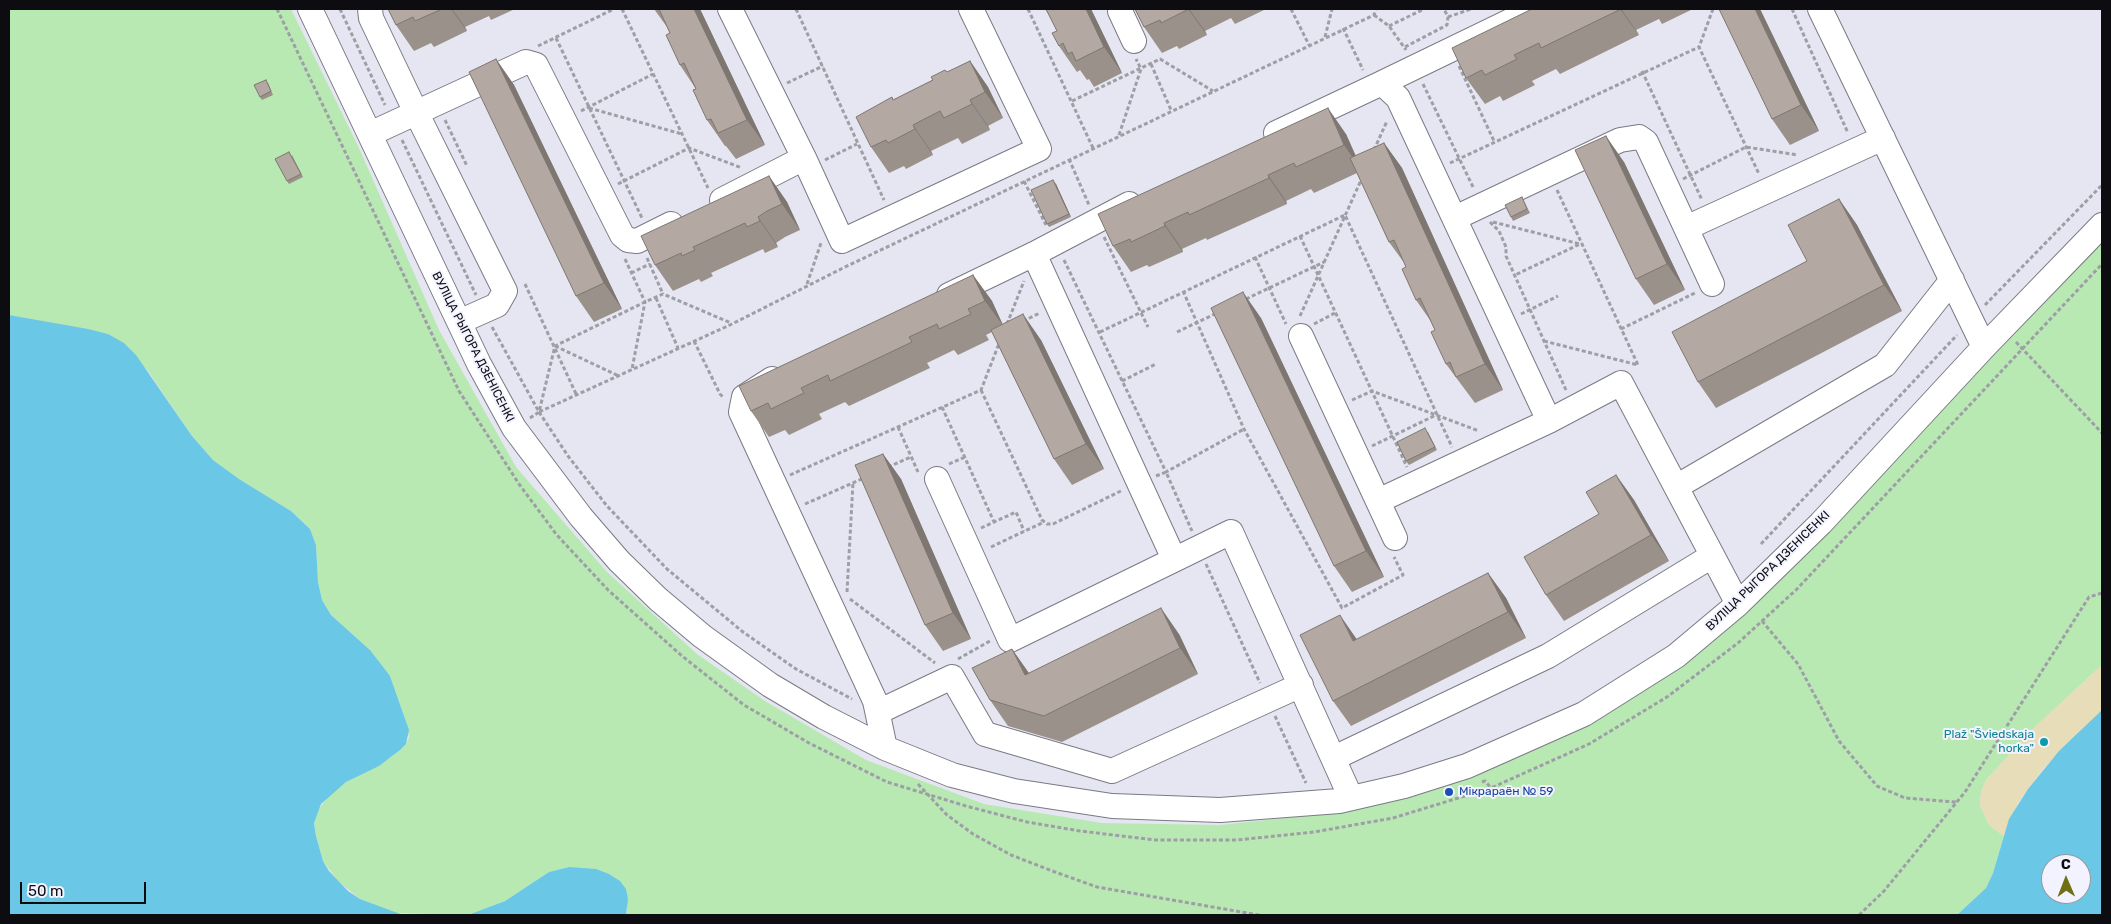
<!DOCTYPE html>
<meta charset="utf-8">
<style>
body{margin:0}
#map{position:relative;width:2111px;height:924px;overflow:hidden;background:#e5e6f1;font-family:Rubik,sans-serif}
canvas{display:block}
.frame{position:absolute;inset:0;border:10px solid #0d0d11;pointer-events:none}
.north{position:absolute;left:2041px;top:854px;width:50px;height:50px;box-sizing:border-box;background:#f2f3ff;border:1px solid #9697a0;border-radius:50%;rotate:359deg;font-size:14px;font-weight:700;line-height:20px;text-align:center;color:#0d0d11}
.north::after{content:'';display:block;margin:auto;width:18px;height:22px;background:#6f7014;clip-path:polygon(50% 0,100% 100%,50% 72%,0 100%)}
.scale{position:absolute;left:20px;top:882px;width:126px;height:22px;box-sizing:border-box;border:2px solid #0d0d11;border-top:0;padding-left:6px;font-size:15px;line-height:18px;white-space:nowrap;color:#0d0d11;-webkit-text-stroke:4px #f2f3ff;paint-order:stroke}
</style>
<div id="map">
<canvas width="2111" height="924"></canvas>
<div class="frame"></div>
<div class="north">С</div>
<div class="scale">50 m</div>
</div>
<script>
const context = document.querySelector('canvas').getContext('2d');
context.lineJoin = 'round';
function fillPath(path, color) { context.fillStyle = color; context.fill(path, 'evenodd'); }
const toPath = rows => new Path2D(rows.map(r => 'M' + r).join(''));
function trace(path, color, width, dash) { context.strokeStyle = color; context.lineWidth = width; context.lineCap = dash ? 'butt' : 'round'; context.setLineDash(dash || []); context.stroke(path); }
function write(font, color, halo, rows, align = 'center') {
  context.font = font + ' Rubik,sans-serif'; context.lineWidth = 4; context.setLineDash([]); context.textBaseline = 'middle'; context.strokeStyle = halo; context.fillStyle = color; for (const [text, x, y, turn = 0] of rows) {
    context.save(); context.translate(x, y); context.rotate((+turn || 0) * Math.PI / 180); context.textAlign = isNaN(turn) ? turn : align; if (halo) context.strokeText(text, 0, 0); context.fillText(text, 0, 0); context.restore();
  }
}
fillPath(toPath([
 [9,9,291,9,359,148,439,330,516,467,607,572,697,654,765,701,866,760,984,804,1102,823,1220,825,1340,812,1472,778,1586,721,1680,663,2102,239,2102,665,2037,725,1986,780,1981,792,1980,805,1989,825,2004,836,1993,873,1986,888,1957,915,626,915,627,909,569,867,549,872,505,901,468,915,396,913,360,899,338,881,323,861,316,836,314,823,316,813,329,795,346,782,390,758,406,744,409,737,406,722,390,676,370,650,331,615,322,600,318,582,316,545,310,529,291,511,239,479,213,460,192,436,148,371,108,334,9,315]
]), '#b9e9b2');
fillPath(toPath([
 [2102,665,2102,710,2043,769,2018,803,2004,836,1989,825,1980,805,1981,792,1986,780,2037,725]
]), '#e7ddb8');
fillPath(toPath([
 [9,315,88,329,108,334,124,343,136,355,192,436,213,460,239,479,291,511,310,529,316,545,318,582,322,600,331,615,370,650,384,668,390,676,409,730,406,744,400,750,379,766,346,782,321,804,314,823,316,836,323,861,329,871,348,891,360,899,403,915,9,915],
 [2102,710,2102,915,1957,915,1986,888,1993,873,2009,819,2028,789,2059,751],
 [2051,864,2081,864,2081,894,2051,894],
 [569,867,596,869,609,874,620,881,626,889,628,899,626,915,468,915,505,901,549,872]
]), '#6ac8e6');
const minor = toPath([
 [310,9,479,364,514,428,581,517,619,561,658,599,702,636,770,685,824,717,885,748,952,775,1014,791,1112,806,1220,810,1339,801,1404,786,1467,766,1584,714,1676,656,1738,604,1821,523,1984,347,2102,225],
 [370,9,371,18,412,104,505,291,497,305,459,322],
 [1820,9,1984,347],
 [1120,11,1134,41],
 [1382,83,1535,9],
 [1276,133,1382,83,1398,98,1549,421],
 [370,134,526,62,536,65,622,235,628,240,637,241,671,224],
 [804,158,842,241,1039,149,971,9],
 [722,200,804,158,730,9],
 [1455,218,1620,140,1639,137,1646,142,1712,284],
 [1686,228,1883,138],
 [1034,254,1174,559],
 [949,295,1034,254,1129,204],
 [1301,336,1395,538],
 [772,379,744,397,741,412,875,701,885,748],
 [937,479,1010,640,1231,532,1351,798],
 [1676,487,1885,365,1952,280],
 [1378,501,1549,421,1621,383,1738,604],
 [878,712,952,677,985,734,1112,771,1301,685],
 [1334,758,1548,656,1712,556]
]);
trace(minor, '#7a7a85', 26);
trace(toPath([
 [277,9,459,391,519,484,556,534,608,590,682,656,744,705,809,743,887,782,966,806,1027,822,1080,831,1156,840,1237,840,1314,832,1393,818,1491,788,1589,744,1667,697,1738,643,1797,589,2102,264],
 [340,9,385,105],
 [622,9,708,188],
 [796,9,884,200],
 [1028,9,1093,148],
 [1291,9,1309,45],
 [1713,9,1699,47,1759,174],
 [1792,9,1848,133],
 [1374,15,1389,26,1406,50],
 [1448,17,1471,9],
 [1389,26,1424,9],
 [1343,28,1363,70],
 [1325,37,1332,9],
 [556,38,642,218],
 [538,46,614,9],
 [1405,47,1447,25,1448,17,1444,9],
 [1151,64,1171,110],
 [1459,66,1494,141],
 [1642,71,1702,200],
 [787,83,823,66],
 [1423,84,1474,189],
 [1072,101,1160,59,1213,91],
 [589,108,682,134],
 [581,111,653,74],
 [445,120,467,166],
 [1119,135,1141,69,1136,59],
 [402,140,476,295],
 [1374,150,1387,121],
 [1069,159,1089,205],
 [825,160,857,144],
 [1450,163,1699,47],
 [1683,179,1746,147,1798,155],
 [1024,181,1046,225],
 [618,184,689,148,742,168],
 [1490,222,1499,231,1506,247,1506,256,1566,390],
 [1493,222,1580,244,1515,275],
 [1300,236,1407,467],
 [1104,237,1148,327],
 [1255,257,1286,324],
 [647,258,663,294],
 [625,259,645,302,632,369],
 [1064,260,1166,472,1244,429],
 [631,273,650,264],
 [525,284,577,396],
 [807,284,821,243],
 [1183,291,1244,429,1342,608,1403,575,1394,557],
 [656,298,678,348],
 [1246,299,1324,262],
 [1985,305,2102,185],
 [1521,314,1558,296],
 [1300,316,1362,178],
 [1023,321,1040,313],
 [1007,324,1024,281],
 [1314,324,1335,313],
 [492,327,539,412,732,324,843,268,1374,15,1376,9],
 [1621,329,1695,293],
 [1100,332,1345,215,1452,447],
 [1177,332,1217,313],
 [694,341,720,394,724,398],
 [1544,341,1638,365,1557,190],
 [2016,342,2102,433],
 [555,346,619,376],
 [1122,381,1156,364],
 [981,390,1042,520,1047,524,1053,524,1123,490],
 [1352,400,1372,391,1479,431],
 [942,407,994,522],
 [539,412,568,456,607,506,667,569,743,632,796,669,852,699],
 [530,418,539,412,555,346,645,302,663,294,731,323],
 [898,427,918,472],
 [1372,446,1436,415],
 [949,464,965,457],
 [888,467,911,457],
 [790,475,981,390,1000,341],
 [1156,476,1166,472,1192,531],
 [805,504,864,478],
 [981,528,1016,512,1024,531],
 [1761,544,1957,335],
 [991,547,1044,522],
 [1206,564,1260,683],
 [847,592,853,483],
 [850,599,935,663],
 [1762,621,1798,664,1839,741,1877,786,1905,798,1956,802],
 [958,659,990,641],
 [1275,716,1306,783],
 [1482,782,1485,781,1491,788],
 [918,784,947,815,973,834,1011,855,1055,872,1097,887,1259,915],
 [1859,915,1884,891,1965,792,2089,597,2102,593]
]), '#9d9ea6', 3, [4, 2.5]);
trace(minor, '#fff', 24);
fillPath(toPath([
 [388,9,515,9,491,20,489,16,465,27,467,31,434,47,431,43,414,51,396,25],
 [654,9,700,9,765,145,736,159,726,146,725,146,707,120,696,89,680,65,670,33,667,27],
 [1045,9,1091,9,1122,73,1094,87,1089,79,1087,80,1080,70,1077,72,1059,46,1057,31,1049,15],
 [1135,9,1263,9,1264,10,1235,24,1231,18,1205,31,1207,35,1179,49,1177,46,1162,53,1144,27],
 [1532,9,1693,9,1662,24,1659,19,1636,30,1639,35,1560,74,1556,69,1532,81,1535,85,1503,101,1500,96,1485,104,1466,78],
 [1760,9,1819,131,1790,145,1772,119],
 [496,59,514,85,622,309,594,322,576,296],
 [970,61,988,87,1003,118,988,126,990,130,962,144,958,138,931,151,933,155,906,169,904,166,889,173,871,147,893,100],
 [268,83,273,95,262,100,260,97],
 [1346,134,1356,156,1384,143,1402,168,1503,390,1475,403,1446,364,1435,330,1430,320,1416,300,1405,264,1389,242,1357,173,1314,193,1311,189,1286,201,1287,204,1207,240,1206,238,1182,249,1183,252,1149,267,1147,265,1131,272,1113,246],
 [292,155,303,177,289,184,287,181],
 [1624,162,1685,290,1654,305,1636,279],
 [769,176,787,202,800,230,785,237,776,243,778,247,765,253,763,249,711,273,713,276,701,282,699,279,673,291,655,265],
 [1056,184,1071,217,1049,227,1047,224],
 [1839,199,1857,225,1902,311,1716,408,1698,382,1807,261],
 [1524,201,1530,213,1513,221,1511,217],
 [973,275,992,301,1002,324,1041,340,1104,469,1072,485,1054,459,992,332,986,335,989,340,958,355,954,350,927,363,930,368,849,406,845,402,819,414,822,419,789,435,785,430,769,437,751,411],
 [1261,318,1384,577,1352,592,1334,566],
 [1428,432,1437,450,1409,465,1406,461],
 [883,454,901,479,971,639,943,651,925,625],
 [1616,475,1634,500,1669,561,1564,621,1546,595,1599,514],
 [1488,573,1506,598,1526,638,1351,726,1333,701],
 [1179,634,1198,674,1062,742,1008,726,990,700,1012,649,1029,673]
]), '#9b918b');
fillPath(toPath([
 [451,9,452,9,465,27,467,31],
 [694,9,700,9,765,145,747,120],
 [1086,9,1091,9,1122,73,1104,47],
 [1188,9,1189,9,1205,31,1207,35],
 [1620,9,1621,9,1636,30,1639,35],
 [1755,9,1760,9,1819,131,1801,105],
 [496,59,514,85,622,309,604,283],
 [970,61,988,87,1003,118,985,92],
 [970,100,988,126,990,130,972,104],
 [1328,108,1346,134,1362,171,1344,145],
 [913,125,931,151,933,155,915,129],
 [1606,136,1624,162,1685,290,1667,264],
 [1384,143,1402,168,1503,390,1485,364],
 [1268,175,1286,201,1287,204,1269,178],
 [769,176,787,202,800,230,782,204],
 [1053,180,1056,184,1071,217,1069,214],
 [1839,199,1857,225,1902,311,1884,285],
 [758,217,776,243,778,247,760,221],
 [1164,223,1182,249,1183,252,1165,226],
 [973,275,992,301,1004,327,985,301],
 [1243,292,1261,318,1384,577,1366,551],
 [1023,314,1041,340,1104,469,1086,444],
 [883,454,901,479,971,639,953,613],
 [1616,475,1634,500,1669,561,1651,535],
 [1488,573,1506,598,1526,638,1508,612],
 [1161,608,1179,634,1198,674,1180,648],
 [1340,615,1358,641,1353,641],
 [1012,649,1030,675,1025,675]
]), '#7e7671');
const building = toPath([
 [388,9,442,9,415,21,413,17,396,25,388,9],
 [659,9,694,9,747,120,718,133,711,119,707,120,693,90,696,89,684,63,680,65,666,35,670,33,659,9],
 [1046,9,1086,9,1104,47,1076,61,1072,52,1068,54,1063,43,1059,46,1052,33,1057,31,1046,9],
 [1135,9,1189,9,1161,23,1160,20,1144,27,1135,9],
 [1532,9,1621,9,1541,48,1539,43,1514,55,1517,59,1485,75,1482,70,1466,78,1452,48,1532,9],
 [1719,9,1755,9,1801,105,1772,119,1719,9],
 [496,59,604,283,576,296,469,72,496,59],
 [970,61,985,92,970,100,972,104,944,118,940,111,913,125,915,129,888,143,886,140,871,147,856,117,892,97,893,100,933,80,931,77,945,70,947,72,970,61],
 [266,80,271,91,260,97,254,85,266,80],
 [1328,108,1344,145,1296,167,1294,163,1268,175,1269,178,1189,215,1188,212,1164,223,1165,226,1131,242,1130,239,1113,246,1098,214,1328,108],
 [1606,136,1667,264,1636,279,1575,150,1606,136],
 [1384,143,1485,364,1456,377,1450,362,1446,364,1431,332,1435,330,1420,298,1416,300,1402,269,1406,267,1394,240,1389,242,1350,158,1384,143],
 [289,152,301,174,287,181,275,159,289,152],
 [769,176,782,204,767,211,758,217,760,221,747,227,745,223,693,247,695,250,682,256,681,253,655,265,641,236,769,176],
 [1053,180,1069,214,1047,224,1031,190,1053,180],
 [1522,197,1527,209,1511,217,1505,205,1522,197],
 [1839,199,1884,285,1698,382,1672,332,1807,261,1788,225,1839,199],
 [973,275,985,301,968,309,971,314,939,329,937,324,909,337,912,342,830,381,828,375,801,388,804,393,771,409,768,403,751,411,739,386,973,275],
 [1243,292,1366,551,1334,566,1211,308,1243,292],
 [1023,314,1086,444,1054,459,991,330,1023,314],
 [1425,428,1435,447,1406,461,1397,442,1425,428],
 [883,454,953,613,925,625,855,465,883,454],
 [1616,475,1651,535,1546,595,1524,557,1599,514,1586,492,1616,475],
 [1488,573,1508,612,1333,701,1300,635,1340,615,1353,641,1488,573],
 [1161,608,1180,648,1044,716,990,700,972,668,1012,649,1025,675,1161,608]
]);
fillPath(building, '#b4a9a2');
trace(building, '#7e7671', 1);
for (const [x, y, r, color] of [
 [2044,742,5,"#0f9aa8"],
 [1449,792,5,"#1a4fb4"]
]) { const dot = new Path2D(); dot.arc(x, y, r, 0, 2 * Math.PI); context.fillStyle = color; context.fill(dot); trace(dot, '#f2f3ff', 2); }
write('12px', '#0d0d11', '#f2f3ff', [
 ["ВУЛІЦА РЫГОРА ДЗЕНІСЕНКІ",473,347,63],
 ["ВУЛІЦА РЫГОРА ДЗЕНІСЕНКІ",1768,571,-44]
]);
write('12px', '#0d838f', '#f2f3ff', [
 ["Plaž \"Šviedskaja",2034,735],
 ["horka\"",2034,749]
], 'right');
write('12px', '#164399', '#f2f3ff', [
 ["Мікрараён № 59",1459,792]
], 'left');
</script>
